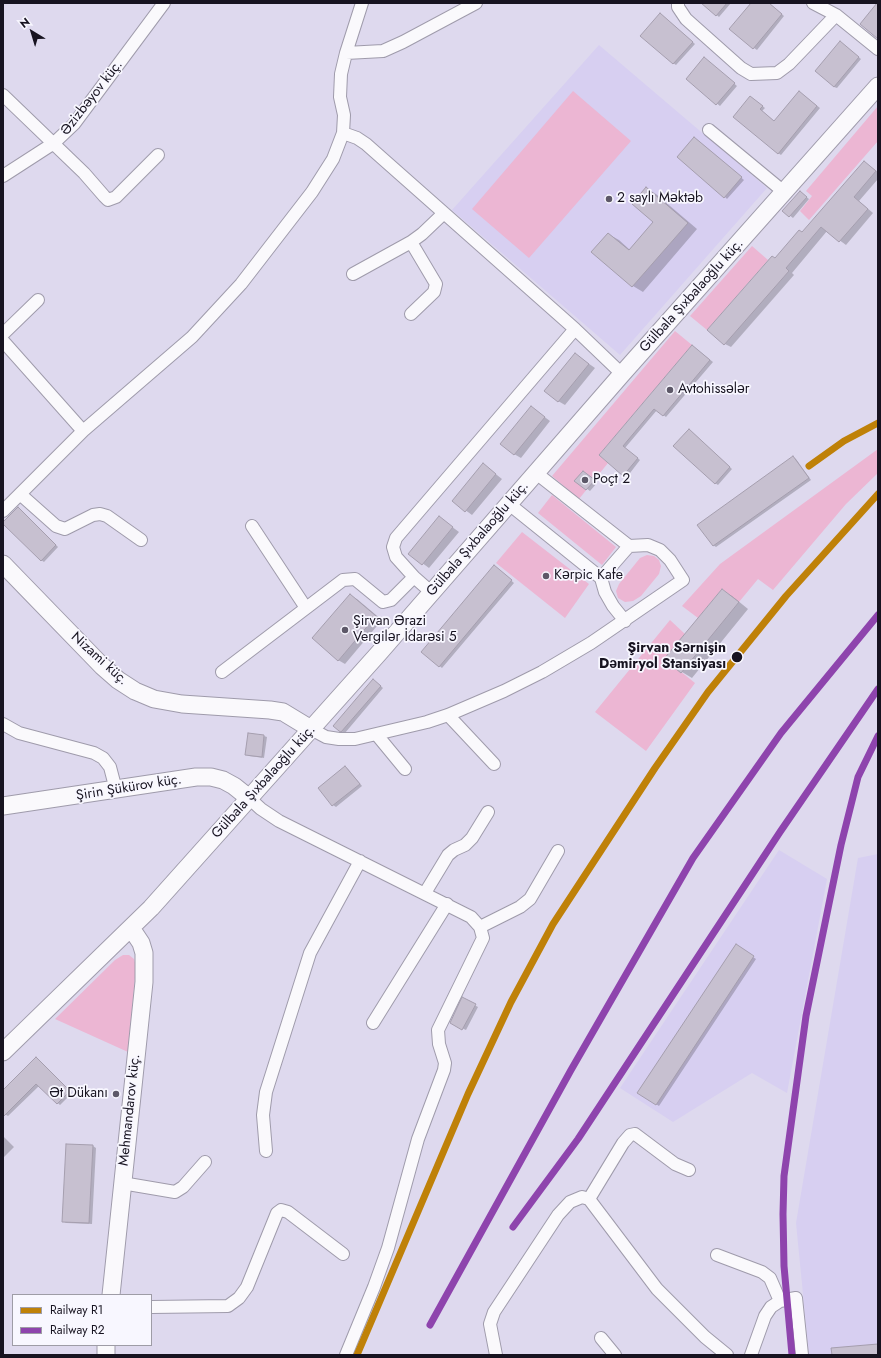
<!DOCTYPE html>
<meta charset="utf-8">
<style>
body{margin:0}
#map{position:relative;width:881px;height:1358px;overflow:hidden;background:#ded9ee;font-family:Jost,sans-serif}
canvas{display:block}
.frame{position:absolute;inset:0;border:4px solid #171320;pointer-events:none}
.legend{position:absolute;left:12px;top:1294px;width:140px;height:52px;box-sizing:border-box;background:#f8f7ff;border:1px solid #9e9ca6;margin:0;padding:5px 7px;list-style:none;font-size:12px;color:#171320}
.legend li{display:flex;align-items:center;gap:8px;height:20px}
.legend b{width:20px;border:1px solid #9e9ca6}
.north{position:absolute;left:12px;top:12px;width:40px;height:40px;-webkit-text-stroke:3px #f8f7ff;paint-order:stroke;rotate:322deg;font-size:11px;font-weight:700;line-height:16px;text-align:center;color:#171320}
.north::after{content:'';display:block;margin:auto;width:14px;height:18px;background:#171320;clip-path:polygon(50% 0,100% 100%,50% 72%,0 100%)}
</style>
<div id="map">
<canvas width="881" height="1358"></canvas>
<div class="frame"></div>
<ul class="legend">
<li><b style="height:5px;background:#bf8108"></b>Railway R1</li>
<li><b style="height:5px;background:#8e44ad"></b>Railway R2</li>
</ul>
<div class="north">N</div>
</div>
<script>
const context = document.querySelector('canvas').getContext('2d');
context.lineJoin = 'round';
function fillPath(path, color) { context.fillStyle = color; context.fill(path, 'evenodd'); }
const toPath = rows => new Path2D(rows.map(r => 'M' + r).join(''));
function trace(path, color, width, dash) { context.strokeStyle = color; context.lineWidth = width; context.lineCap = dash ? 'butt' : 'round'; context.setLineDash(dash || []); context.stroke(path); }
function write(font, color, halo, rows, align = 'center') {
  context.font = font + ' Jost,sans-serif'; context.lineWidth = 3.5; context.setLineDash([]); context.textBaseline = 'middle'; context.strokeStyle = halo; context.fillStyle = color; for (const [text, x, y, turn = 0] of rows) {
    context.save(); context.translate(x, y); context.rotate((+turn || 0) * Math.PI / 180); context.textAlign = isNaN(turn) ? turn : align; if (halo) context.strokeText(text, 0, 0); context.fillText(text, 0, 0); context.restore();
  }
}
fillPath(toPath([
 [599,45,767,188,620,355,452,210],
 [779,850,827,879,787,1093,752,1073,673,1122,620,1088],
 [878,854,878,1355,809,1355,796,1223,858,858]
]), '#d7cff1');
fillPath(toPath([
 [573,91,631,141,529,258,472,209],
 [878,106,878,141,809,220,800,211,812,196,806,191],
 [752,246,768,260,707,330,690,316],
 [675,331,692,345,599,455,608,463,579,499,552,476],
 [878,449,878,473,846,504,773,590,758,579,739,602,722,589,698,618,682,606,720,564],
 [552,495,616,547,602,565,538,513],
 [522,532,589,584,565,618,496,563],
 [647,555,654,556,659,560,661,566,659,574,641,596,633,601,625,602,618,598,616,591,619,584,640,558],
 [670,620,685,634,665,659,695,683,646,751,595,712],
 [123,955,129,955,134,959,136,967,128,1052,55,1019,115,960]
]), '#ecb6d3');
fillPath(toPath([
 [703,3,731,3,719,17],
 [752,3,769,3,784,16,757,50,754,48],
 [663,16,695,44,676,65,673,63],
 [843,44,861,59,837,88,834,87],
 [707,60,737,86,720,106,687,79],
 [802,94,820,108,781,155,778,153,751,97,765,108,762,111,775,122],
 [695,138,744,180,727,199,725,197],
 [864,162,878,172,878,179,859,201,873,213,846,245,827,231,792,273,794,275,731,347,725,344,775,259,803,233],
 [646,188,656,194,697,229,643,292,633,286,593,252,608,234,619,240,630,250,654,222],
 [800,192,809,199,793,218,784,211],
 [695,348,713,362,666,417,657,410,625,448,640,460,627,477,600,455],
 [575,354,595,368,565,405,558,401],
 [531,407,550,421,521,458,514,454],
 [692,432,732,469,718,485,715,483],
 [793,457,796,459,811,480,716,547,713,545],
 [483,464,502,479,472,515,453,501],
 [586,474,597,483,590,491,576,481],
 [21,510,58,547,44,562,41,560],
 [440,518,459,532,429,568,410,554],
 [497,568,514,583,442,668,422,652],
 [722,590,732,596,748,609,692,678,682,672,666,659],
 [350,595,357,599,382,620,345,664,338,660],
 [376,682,383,688,345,733,340,731],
 [264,736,267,737,264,758,249,756,246,754],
 [346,767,348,769,362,786,336,807,333,805,319,789],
 [736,946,756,959,659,1106,639,1093],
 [463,999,478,1007,466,1030,451,1023],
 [36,1058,72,1093,60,1105,39,1086,8,1116,3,1113,3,1092],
 [3,1136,14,1147,3,1158],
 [67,1145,93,1146,96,1148,92,1224,66,1223,63,1221]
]), '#0003');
const building = toPath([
 [701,3,727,3,716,16,701,3],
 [751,3,769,3,782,14,753,49,729,29,751,3],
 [877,3,878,3,878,39,860,24,877,3],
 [660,13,693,42,673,64,640,36,660,13],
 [840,41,859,57,834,87,815,71,840,41],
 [704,57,735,83,716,105,686,79,704,57],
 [799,91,817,106,778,154,733,117,750,96,763,106,760,109,774,121,799,91],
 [694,137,742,177,724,198,677,157,694,137],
 [864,161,876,171,854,197,868,209,839,242,821,227,786,268,789,271,724,345,707,330,772,256,775,258,799,230,802,232,864,161],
 [646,187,688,223,632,287,591,252,608,233,629,250,653,222,632,204,646,187],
 [800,191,807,197,789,217,782,211,800,191],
 [692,345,710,360,663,416,654,409,623,446,638,458,623,476,599,455,692,345],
 [575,353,589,364,558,402,544,391,575,353],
 [531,406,545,417,514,455,500,444,531,406],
 [689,429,730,467,715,484,673,446,689,429],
 [793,456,809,478,713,546,697,525,793,456],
 [483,463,496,474,465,512,452,501,483,463],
 [583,471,595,480,586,490,574,481,583,471],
 [18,507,56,545,41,561,3,524,3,522,18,507],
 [439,516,453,527,422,565,408,554,439,516],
 [494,565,512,580,439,667,421,652,494,565],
 [722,589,739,602,681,673,664,659,722,589],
 [350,594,376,616,338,661,312,638,350,594],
 [373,679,381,686,341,732,339,731,333,726,373,679],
 [248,733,264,735,262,757,245,755,248,733],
 [345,766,360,784,332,806,318,788,345,766],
 [736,944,754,956,656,1105,637,1093,736,944],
 [462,997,476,1004,462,1030,450,1023,462,997],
 [36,1057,70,1091,57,1104,36,1084,3,1117,3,1090,36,1057],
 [66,1144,93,1145,89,1223,62,1222,66,1144],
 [878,1344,878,1355,832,1355,831,1348,878,1344]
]);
fillPath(building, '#c7c0d0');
trace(building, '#a59eae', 1);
const street = toPath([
 [678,3,678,7,686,19,741,68,751,74,777,73,789,64,836,15],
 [813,3,836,15,878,49],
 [346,53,383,51,403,42,476,3],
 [3,95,84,173,104,196,108,200,116,197,158,155],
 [709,130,784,192],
 [343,133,357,138,366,144,575,329,622,374],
 [3,176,54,143,74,124,164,3],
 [353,274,411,242,422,234,444,213],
 [411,314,434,292,436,284,411,242],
 [3,334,38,300],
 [3,341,83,431],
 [20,494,56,526,65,529,93,515,100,514,107,516,141,540],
 [509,504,601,578,605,592,613,606,625,621],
 [3,511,83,431,192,337,241,284,312,192,333,159,343,133,344,115,340,97,341,74,346,53,362,3],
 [252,526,306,608],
 [601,578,629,546],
 [431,592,414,577,396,557,393,547,396,538,575,329],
 [222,672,343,580,355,579,383,602,391,600,414,577],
 [448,715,494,764],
 [3,724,19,733,94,753,103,758,110,767,116,790],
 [311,729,326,737,339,739,355,739,427,722,448,715,504,691,542,672,591,643,683,580,670,560,660,550,648,545,629,546,536,473],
 [377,735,405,769],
 [249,798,261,809,279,821,471,917,480,927,483,938,438,1030,439,1044,445,1063,444,1070,418,1139,388,1248,374,1287,346,1355],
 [425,893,448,855,454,850,465,845,472,838,488,812],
 [480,927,520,907,530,899,558,851],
 [373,1023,447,904],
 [266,1151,263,1115,266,1092,310,953,360,861],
 [122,1183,175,1192,183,1187,205,1162],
 [589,1199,623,1143,630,1135,635,1134,675,1164,689,1170],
 [717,1255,762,1272,770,1278,780,1301],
 [151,1307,228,1306,239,1298,247,1287,277,1213,281,1210,288,1212,343,1254],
 [601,1338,615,1355],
 [496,1355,490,1324,494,1312,558,1215,570,1202,582,1197,589,1199,657,1289,705,1337,727,1355],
 [751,1355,765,1316,771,1307,780,1301,796,1298,802,1355]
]);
const secondary = toPath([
 [3,564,102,666,118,680,135,691,154,699,182,704,270,710,283,712,311,729],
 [3,806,196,777,211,777,223,780,234,786,249,798],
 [3,1052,151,908,379,653,622,374,878,86],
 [111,1295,144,982,144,953,141,943,131,928],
 [106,1355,106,1345]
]);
trace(street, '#9f9bab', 14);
trace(secondary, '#9f9bab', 19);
trace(street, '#faf9fc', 12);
trace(secondary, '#faf9fc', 17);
trace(toPath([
 [809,466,844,441,878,423],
 [357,1355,468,1094,511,1002,553,924,655,768,708,692,786,596,878,494]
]), '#bf8108', 7);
trace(toPath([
 [513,1227,578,1139,780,832,878,689],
 [430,1325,571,1070,693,858,781,733,878,615],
 [792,1355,784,1266,783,1214,784,1176,806,1016,841,845,858,777,878,736]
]), '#8e44ad', 7);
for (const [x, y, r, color] of [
 [609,199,4,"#5d5868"],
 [670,390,4,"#5d5868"],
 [585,480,4,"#5d5868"],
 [546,576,4,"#5d5868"],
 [345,630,4,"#5d5868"],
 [737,657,6,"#171320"],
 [116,1094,4,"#5d5868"]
]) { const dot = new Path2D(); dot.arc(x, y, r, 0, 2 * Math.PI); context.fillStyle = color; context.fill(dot); trace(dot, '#f8f7ff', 1.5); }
write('14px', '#171320', '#f8f7ff', [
 ["Əzizbəyov küç.",92,98,-52],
 ["Gülbala Şıxbalaoğlu küç.",692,296,-48],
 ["Gülbala Şıxbalaoğlu küç.",478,539,-49],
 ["Nizami küç.",99,659,42],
 ["Gülbala Şıxbalaoğlu küç.",264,782,-48],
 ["Şirin Şükürov küç.",129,788,-9],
 ["Mehmandarov küç.",130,1110,-84]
]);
write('14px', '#171320', '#f8f7ff', [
 ["2 saylı Məktəb",617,199],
 ["Avtohissələr",678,390],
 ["Poçt 2",593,480],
 ["Kərpic Kafe",554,576],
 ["Şirvan Ərazi",353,622],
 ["Vergilər İdarəsi 5",353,638],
 ["Ət Dükanı",108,1094,"right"]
], 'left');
write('bold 14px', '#171320', '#f8f7ff', [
 ["Şirvan Sərnişin",726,649],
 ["Dəmiryol Stansiyası",726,665]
], 'right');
</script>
